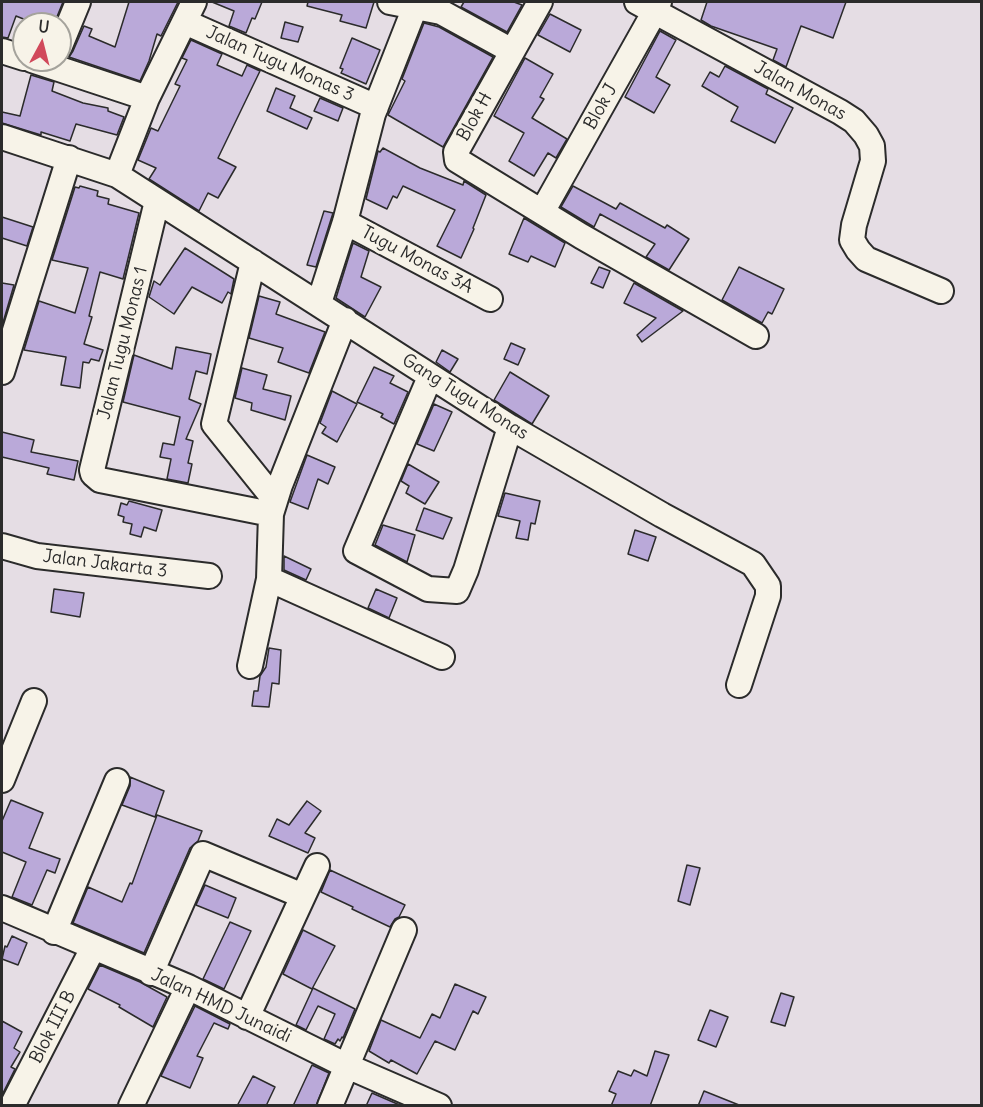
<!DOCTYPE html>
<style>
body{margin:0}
#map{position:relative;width:983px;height:1107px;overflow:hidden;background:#e5dde4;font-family:Delius,sans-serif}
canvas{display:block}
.frame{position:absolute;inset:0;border:3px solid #2b2b2b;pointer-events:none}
.north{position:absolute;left:12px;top:12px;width:60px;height:60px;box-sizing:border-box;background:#f7f3e8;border:2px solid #a5a39c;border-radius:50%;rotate:7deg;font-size:16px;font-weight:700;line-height:24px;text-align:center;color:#2b2b2b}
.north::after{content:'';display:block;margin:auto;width:21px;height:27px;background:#d1495b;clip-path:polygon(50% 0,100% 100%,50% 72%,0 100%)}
</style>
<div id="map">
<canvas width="983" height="1107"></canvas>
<div class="frame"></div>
<div class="north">U</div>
</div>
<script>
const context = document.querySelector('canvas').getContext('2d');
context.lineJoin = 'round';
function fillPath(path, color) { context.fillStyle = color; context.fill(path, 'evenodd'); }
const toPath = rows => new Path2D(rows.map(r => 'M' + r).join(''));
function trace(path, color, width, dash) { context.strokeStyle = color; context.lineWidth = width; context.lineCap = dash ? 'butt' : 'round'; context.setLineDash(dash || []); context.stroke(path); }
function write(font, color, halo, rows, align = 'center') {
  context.font = font + ' Delius,sans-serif'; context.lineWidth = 6; context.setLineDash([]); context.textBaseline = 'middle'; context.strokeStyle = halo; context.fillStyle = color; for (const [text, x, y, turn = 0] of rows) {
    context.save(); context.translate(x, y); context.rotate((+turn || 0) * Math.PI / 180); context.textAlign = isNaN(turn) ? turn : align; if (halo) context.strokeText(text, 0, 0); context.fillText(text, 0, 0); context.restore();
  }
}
const building = toPath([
 [2,2,63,2,54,24,36,24,16,16,8,38,2,37,2,2],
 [129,2,178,2,161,36,157,34,149,61,140,81,69,57,73,51,84,26,92,29,89,36,115,47,129,2],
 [212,2,262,2,255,19,252,18,246,33,229,26,234,11,212,2],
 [308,2,374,2,366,28,340,21,342,15,307,6,308,2],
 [464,2,514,2,522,5,507,32,461,7,464,2],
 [707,2,846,2,833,38,801,26,786,67,773,60,777,49,711,26,701,20,707,2],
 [550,14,581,30,570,52,538,35,550,14],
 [285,22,303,27,298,42,281,38,285,22],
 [424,23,439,27,493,57,443,147,388,115,405,81,402,79,424,23],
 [660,31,676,40,656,77,670,85,654,113,625,97,660,31],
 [352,38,380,50,366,84,341,73,343,69,340,68,352,38],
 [191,40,222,54,217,65,242,76,247,65,260,71,218,158,236,167,218,198,208,193,199,211,149,179,156,168,138,160,151,128,158,131,180,86,175,84,187,60,182,58,191,40],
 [525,58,553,74,540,97,544,99,532,118,567,139,556,158,548,153,534,176,509,161,524,133,494,116,525,58],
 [725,66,768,89,766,94,793,108,775,143,731,121,738,107,702,86,710,72,719,77,725,66],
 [31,75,54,82,52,91,83,103,108,108,108,111,124,117,117,135,76,124,70,141,41,132,41,135,2,123,2,112,20,116,31,75],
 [276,88,295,96,290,108,312,118,307,129,267,111,276,88],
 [320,98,343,108,338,121,314,111,320,98],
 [383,148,420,168,463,185,464,181,486,195,473,228,474,229,461,258,437,246,455,210,403,186,397,198,393,196,387,209,366,199,378,151,380,152,383,148],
 [80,186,98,191,97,196,109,199,108,204,139,213,123,279,100,272,89,316,92,317,84,344,103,350,99,361,91,359,89,363,83,362,80,388,61,385,66,357,24,350,39,301,75,313,88,268,52,260,75,187,79,188,80,186],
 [573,186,616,209,620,203,665,228,667,225,689,239,669,270,646,257,655,244,600,214,594,227,561,207,573,186],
 [324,211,333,213,316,267,307,265,324,211],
 [2,217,33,227,27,246,2,238,2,217],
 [524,218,565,243,555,267,531,256,528,262,509,254,524,218],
 [353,243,369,251,361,277,381,287,365,317,336,298,353,243],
 [185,248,234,279,231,294,228,292,222,303,192,287,174,314,149,297,154,281,160,285,185,248],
 [599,267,610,271,603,288,591,283,599,267],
 [739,267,784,289,772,314,768,312,762,323,722,300,739,267],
 [2,283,14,285,2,326,2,283],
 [634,283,683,311,642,342,637,335,656,318,624,303,634,283],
 [259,296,280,302,276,314,325,332,309,373,278,362,283,348,249,338,259,296],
 [511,343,525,349,518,365,504,359,511,343],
 [176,347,211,354,207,374,196,371,189,399,201,404,186,439,193,441,188,463,192,464,188,483,167,479,171,459,160,457,163,443,174,445,180,417,123,402,134,355,172,369,176,347],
 [442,350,458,359,450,372,436,362,442,350],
 [374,367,394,376,390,383,408,392,394,424,381,417,383,414,357,402,374,367],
 [242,368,267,375,263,389,291,396,285,420,251,410,252,403,235,398,242,368],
 [510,372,549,396,532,424,494,400,510,372],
 [332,391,357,404,337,442,322,433,326,427,320,423,332,391],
 [434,404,452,412,434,451,417,444,434,404],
 [2,432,34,440,31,452,78,461,74,480,47,474,49,468,2,457,2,432],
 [307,455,335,467,328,484,318,479,308,509,290,502,307,455],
 [408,464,439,482,425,504,406,493,409,486,401,481,408,464],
 [505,493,540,501,535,524,531,523,528,540,516,538,520,521,498,516,505,493],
 [129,501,162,510,156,531,144,527,141,537,130,534,132,524,123,522,124,517,118,515,121,503,127,505,129,501],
 [424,508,452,518,443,539,416,530,424,508],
 [383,525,415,535,407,562,375,545,383,525],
 [635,530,656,537,648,561,628,554,635,530],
 [284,556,311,569,306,580,284,570,284,556],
 [54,589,84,593,80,617,51,612,54,589],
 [376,589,397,598,389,618,368,608,376,589],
 [269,648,281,650,279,684,272,683,269,707,252,706,254,691,258,691,260,676,266,667,269,648],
 [130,777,164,791,155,817,122,805,130,786,130,777],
 [11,800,43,813,29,848,60,859,55,873,47,870,32,905,12,897,26,862,2,852,2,821,11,800],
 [307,801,321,811,305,833,315,838,308,853,269,836,277,819,289,825,307,801],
 [157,815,202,831,198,841,190,848,144,953,73,923,88,887,122,902,130,883,132,884,157,815],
 [687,865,700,868,690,905,678,901,687,865],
 [330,870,405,905,399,917,395,919,390,927,352,909,353,907,321,892,330,870],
 [205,885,236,898,228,918,196,905,205,885],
 [230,922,251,931,224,989,203,979,230,922],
 [303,930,335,946,312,989,283,974,303,930],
 [12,936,27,943,18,965,2,959,5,946,7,947,12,936],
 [100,965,140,982,167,997,153,1027,119,1007,120,1005,88,989,100,965],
 [455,984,486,997,478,1014,473,1011,455,1050,435,1041,417,1074,391,1060,389,1063,369,1051,381,1020,420,1038,432,1014,440,1018,455,984],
 [313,988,355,1009,343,1038,342,1037,340,1041,338,1039,335,1044,324,1039,335,1014,318,1006,306,1030,296,1025,313,988],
 [781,993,794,997,785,1026,771,1022,781,993],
 [195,1006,230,1024,228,1029,214,1023,197,1056,203,1058,190,1088,161,1076,195,1006],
 [710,1010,728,1017,716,1047,698,1040,710,1010],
 [2,1021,22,1032,14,1048,20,1052,11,1067,15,1069,2,1095,2,1021],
 [655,1051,669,1055,650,1106,611,1106,616,1094,609,1091,618,1071,631,1076,634,1070,647,1076,655,1051],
 [312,1065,329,1073,316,1106,293,1106,312,1065],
 [253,1076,275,1087,266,1106,237,1106,253,1076],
 [704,1091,739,1105,739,1106,698,1106,704,1091],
 [372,1093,402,1106,366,1106,372,1093]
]);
fillPath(building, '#baa9d9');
trace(building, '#2b2b2b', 1.5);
const minor = toPath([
 [390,2,441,12,512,51],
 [540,2,456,152,457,160,581,236,756,336],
 [637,2,840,112,854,121,866,135,872,146,873,161,854,225,852,240,858,250,866,259,941,291],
 [185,22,376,107],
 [60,46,78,2],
 [2,51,24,58],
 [32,60,147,98],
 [2,137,117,175,510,427,662,515,753,564,768,586,768,596,739,685],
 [117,175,147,98,194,2],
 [157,201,92,470,93,474,100,480,271,514],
 [542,212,655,11,659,2],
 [345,222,490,299],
 [253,262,214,424,275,500],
 [319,303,345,222,373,114,415,7],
 [2,372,69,158],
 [430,377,356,551,428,589,457,591,466,570,510,427],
 [2,546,37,556,209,576],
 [269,579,442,657],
 [250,666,269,579,271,514,280,485,345,320],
 [2,780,34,701],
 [2,908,188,987,347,1066,439,1106],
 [54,932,117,781],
 [151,973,203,854,303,896],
 [247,1017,317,866],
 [12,1106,93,948],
 [131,1106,188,987],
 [330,1106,404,930]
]);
trace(minor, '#2b2b2b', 28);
trace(minor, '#f7f3e8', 24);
write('18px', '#2b2b2b', '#f7f3e8', [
 ["Jalan Tugu Monas 3",280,64,24],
 ["Jalan Monas",800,91,29],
 ["Blok J",601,107,-61],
 ["Blok H",475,117,-61],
 ["Tugu Monas 3A",417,260,28],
 ["Jalan Tugu Monas 1",123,343,-76],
 ["Gang Tugu Monas",465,397,32],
 ["Jalan Jakarta 3",105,564,7],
 ["Jalan HMD Junaidi",221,1006,25],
 ["Blok III B",53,1027,-63]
]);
</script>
